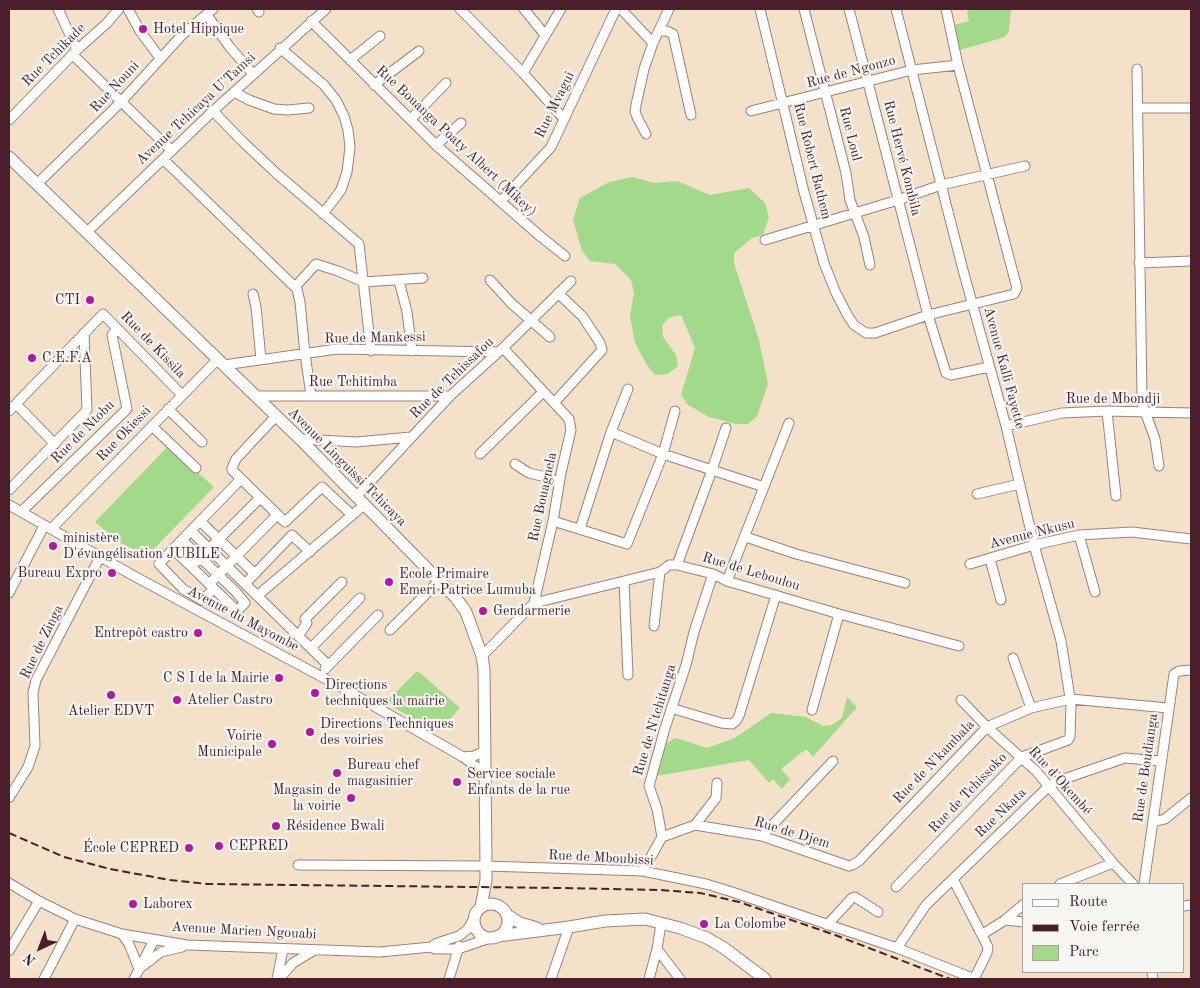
<!DOCTYPE html>
<meta charset="utf-8">
<style>
body{margin:0}
#map{position:relative;width:1200px;height:988px;overflow:hidden;background:#f3e2c9;font-family:"Old Standard TT",serif}
canvas{display:block}
.frame{position:absolute;inset:0;border:10px solid #4a1f2b;pointer-events:none}
.legend{position:absolute;left:1022px;top:883px;width:162px;height:90px;box-sizing:border-box;background:#f6f6f2;border:1px solid #b1a0a2;margin:0;padding:6px 9px;list-style:none;font-size:15px;color:#4a1f2b}
.legend li{display:flex;align-items:center;gap:10px;height:25px}
.legend b{width:25px;border:1px solid #b1a0a2}
.north{position:absolute;left:15px;top:923px;width:50px;height:50px;-webkit-text-stroke:4px #f6f6f2;paint-order:stroke;rotate:223deg;font-size:14px;font-weight:700;line-height:20px;text-align:center;color:#4a1f2b}
.north::after{content:'';display:block;margin:auto;width:18px;height:22px;background:#4a1f2b;clip-path:polygon(50% 0,100% 100%,50% 72%,0 100%)}
</style>
<div id="map">
<canvas width="1200" height="988"></canvas>
<div class="frame"></div>
<ul class="legend">
<li><b style="height:6px;background:#fff"></b>Route</li>
<li><b style="height:6px;background:#4a1f2b"></b>Voie ferrée</li>
<li><b style="height:14px;background:#a3d98a"></b>Parc</li>
</ul>
<div class="north">N</div>
</div>
<script>
const context = document.querySelector('canvas').getContext('2d');
context.lineJoin = 'round';
function fillPath(path, color) { context.fillStyle = color; context.fill(path, 'evenodd'); }
const toPath = rows => new Path2D(rows.map(r => 'M' + r).join(''));
function trace(path, color, width, dash) { context.strokeStyle = color; context.lineWidth = width; context.lineCap = dash ? 'butt' : 'round'; context.setLineDash(dash || []); context.stroke(path); }
function write(font, color, halo, rows, align = 'center') {
  context.font = font + ' "Old Standard TT",serif'; context.lineWidth = 4.5; context.setLineDash([]); context.textBaseline = 'middle'; context.strokeStyle = halo; context.fillStyle = color; for (const [text, x, y, turn = 0] of rows) {
    context.save(); context.translate(x, y); context.rotate((+turn || 0) * Math.PI / 180); context.textAlign = isNaN(turn) ? turn : align; if (halo) context.strokeText(text, 0, 0); context.fillText(text, 0, 0); context.restore();
  }
}
fillPath(toPath([
 [972,9,1011,9,1009,31,1005,37,960,50,955,44,951,26,969,21,967,12],
 [632,177,654,183,677,181,710,195,749,188,765,203,769,217,763,235,752,238,734,253,734,263,759,340,768,384,757,416,748,424,736,424,709,417,688,405,681,395,695,348,681,315,670,317,662,325,663,337,676,355,678,366,668,374,655,375,647,365,635,343,630,316,634,292,631,280,615,264,590,261,582,251,573,220,580,198,609,182],
 [168,446,214,487,146,557,118,541,95,522],
 [416,672,419,672,460,708,440,730,437,731,385,703],
 [847,697,857,707,813,757,806,749,781,769,790,779,782,789,773,779,769,783,749,760,656,776,664,744,676,738,707,748,735,738,771,713,806,717,823,726,832,725,842,718]
]), '#a3d98a');
const minor = toPath([
 [58,9,77,50],
 [128,9,140,31,160,58],
 [257,9,259,12],
 [460,9,523,73,564,119],
 [524,9,545,35],
 [621,9,653,43],
 [760,9,804,192,824,263,836,293,848,316,854,325,866,333,875,333,928,315,1014,294,1017,288,958,65,946,9],
 [804,9,846,173,850,200,864,237,870,265],
 [849,9,928,315,946,373,951,375,989,367],
 [896,9,963,270,1006,426,1034,545,1061,641,1071,704,1070,737,1068,740,1022,757,896,887],
 [207,15,229,46,253,74],
 [311,21,436,145,540,236,565,256],
 [659,31,667,31,673,34,691,115],
 [280,48,324,85,336,100,344,116,348,130,350,147,347,172,341,190,323,214],
 [73,55,171,150],
 [350,60,380,36],
 [1137,69,1142,397,1143,406,1155,439,1159,466],
 [523,73,561,9],
 [374,85,419,51],
 [234,92,249,100,274,109,288,110,309,108],
 [1138,108,1191,108],
 [213,111,243,142,276,173,359,244,371,351],
 [751,111,912,70,958,65],
 [411,119,446,83],
 [9,120,77,50,107,23,119,9],
 [646,134,638,119,635,112,636,105,644,69,653,43,669,9],
 [436,145,461,123],
 [163,159,297,289,300,302,305,354,311,395],
 [37,184,121,102,182,35,213,9],
 [501,201,551,147,616,9],
 [87,232,213,111,326,9],
 [765,240,898,200,941,185,1025,166],
 [1139,263,1191,261],
 [490,280,511,303,550,337],
 [399,281,407,312,412,351],
 [295,287,316,264,338,271,364,282,423,278],
 [253,294,256,307,261,359],
 [224,365,337,349,497,352],
 [255,396,450,396],
 [554,403,602,350,600,343,583,317,558,293],
 [16,404,55,444],
 [168,409,202,442],
 [9,411,103,314,182,395],
 [1107,411,1116,496],
 [276,416,236,459,232,468,232,470,285,522,322,487,352,515],
 [152,426,196,468],
 [1006,426,1062,413,1107,411,1191,413],
 [611,432,663,454,764,487],
 [300,439,356,442,411,437],
 [480,454,543,392],
 [515,464,529,473,550,478,559,483],
 [9,490,87,410,84,333],
 [977,494,1020,484],
 [356,497,450,396,503,348,571,281],
 [9,505,134,576,348,691,463,757,486,774],
 [21,512,127,409,112,335,117,329],
 [200,521,255,574],
 [553,521,627,544,663,454,675,411],
 [51,529,218,359],
 [580,529,611,432,628,389],
 [191,531,328,665],
 [1079,535,1095,592],
 [746,537,796,554,905,583],
 [182,540,236,592,245,603,237,611,173,549,241,479],
 [173,549,159,564,183,589,202,600,214,589],
 [990,559,1001,600],
 [196,562,260,498],
 [970,564,1034,545,1079,535,1132,532,1191,539],
 [677,565,712,470,726,428],
 [624,581,628,675],
 [727,581,789,423],
 [209,584,277,515],
 [245,584,292,535,310,552],
 [9,593,44,526],
 [257,596,364,505],
 [534,603,624,581,660,572,669,565,677,565,713,574,727,581,839,614,959,646],
 [654,626,660,572],
 [390,630,439,581],
 [299,635,307,623,305,619,342,582],
 [311,648,360,598],
 [482,656,534,603,553,521,561,473,571,430,569,419,503,348],
 [1013,658,1031,708],
 [325,669,378,615],
 [961,700,987,727,1036,771,1113,863,1133,884],
 [671,708,721,723,732,724,736,721,739,716,776,595],
 [812,710,839,614],
 [463,757,474,756,485,751],
 [9,798,28,767,35,746,33,693,36,680,100,557],
 [1153,822,1165,819,1191,798],
 [695,825,716,798,717,783],
 [762,836,833,761],
 [662,837,695,825,762,836,849,866,852,865,859,861,987,727,1031,708,1071,699,1168,708],
 [298,865,486,866,643,871,706,884,732,892,897,948,975,979],
 [643,871,662,837,657,809,649,786,665,728,686,665,694,632,713,574],
 [953,879,988,947,987,953,974,979],
 [9,883,39,901,75,919,122,934,187,945,380,952,431,947,435,949,458,949,493,937],
 [1060,884,1113,863],
 [1144,884,1174,674,1179,671,1191,670],
 [1184,906,1191,905],
 [1005,920,1024,922],
 [827,925,852,898,855,897,878,912],
 [122,934,129,944,139,969,161,952,182,947],
 [983,934,1005,920,1024,904],
 [431,947,437,943,459,936,468,929,474,918],
 [897,948,926,905,1049,786,1055,782,1125,758,1160,761],
 [657,949,680,979],
 [9,951,39,901],
 [1152,972,1153,979],
 [44,979,75,919],
 [134,979,154,940],
 [277,979,283,949],
 [279,979,293,963,313,951],
 [449,979,459,946],
 [551,979,569,927],
 [649,979,657,949,661,924]
]);
const major = toPath([
 [9,157,300,439,456,598,466,612,482,656,484,669,486,866,486,880,481,907],
 '474 921a17 17 0 1 1 34 0a17 17 0 1 1-34 0Z',
 [507,915,520,923,537,928],
 [498,936,569,927,605,921,645,919,680,928,707,938,724,948,765,979]
]);
trace(minor, '#9e807a', 11);
trace(major, '#9e807a', 13);
trace(minor, '#fff', 9);
trace(major, '#fff', 11);
trace(toPath([
 [9,833,64,857,110,869,170,880,207,884,562,888,660,890,700,893,739,902,835,935,950,979]
]), '#4a1f2b', 2, [8, 4]);
for (const [x, y, r, color] of [
 [143,29,5,"#b5179e"],
 [90,300,5,"#b5179e"],
 [32,358,5,"#b5179e"],
 [53,546,5,"#b5179e"],
 [112,573,5,"#b5179e"],
 [389,582,5,"#b5179e"],
 [483,611,5,"#b5179e"],
 [198,633,5,"#b5179e"],
 [279,678,5,"#b5179e"],
 [315,693,5,"#b5179e"],
 [111,695,5,"#b5179e"],
 [177,700,5,"#b5179e"],
 [310,732,5,"#b5179e"],
 [272,744,5,"#b5179e"],
 [337,773,5,"#b5179e"],
 [457,782,5,"#b5179e"],
 [351,798,5,"#b5179e"],
 [276,826,5,"#b5179e"],
 [219,846,5,"#b5179e"],
 [189,848,5,"#b5179e"],
 [133,904,5,"#b5179e"],
 [704,924,5,"#b5179e"]
]) { const dot = new Path2D(); dot.arc(x, y, r, 0, 2 * Math.PI); context.fillStyle = color; context.fill(dot); trace(dot, '#f6f6f2', 2); }
write('14px', '#4a1f2b', '#f6f6f2', [
 ["Hotel Hippique",153,29],
 ["CTI",80,300,"right"],
 ["C.E.F.A",42,358],
 ["ministère",63,538],
 ["D'évangélisation JUBILE",63,554],
 ["Bureau Expro",102,573,"right"],
 ["Ecole Primaire",399,574],
 ["Emeri Patrice Lumuba",399,590],
 ["Gendarmerie",493,611],
 ["Entrepôt castro",188,633,"right"],
 ["C S I de la Mairie",269,678,"right"],
 ["Directions",325,685],
 ["techniques la mairie",325,701],
 ["Atelier Castro",187,700],
 ["Atelier EDVT",111,711,"center"],
 ["Directions Techniques",320,724],
 ["des voiries",320,740],
 ["Voirie",262,736,"right"],
 ["Municipale",262,752,"right"],
 ["Bureau chef",347,765],
 ["magasinier",347,781],
 ["Service sociale",467,774],
 ["Enfants de la rue",467,790],
 ["Magasin de",341,790,"right"],
 ["la voirie",341,806,"right"],
 ["Résidence Bwali",286,826],
 ["CEPRED",229,846],
 ["École CEPRED",179,848,"right"],
 ["Laborex",143,904],
 ["La Colombe",714,924]
], 'left');
write('14px', '#4a1f2b', '#f6f6f2', [
 ["Rue Tchikade",54,55,-45],
 ["Rue de Ngonzo",851,72,-15],
 ["Rue Nouni",115,87,-47],
 ["Rue Mvagui",555,105,-64],
 ["Avenue Tchicaya U'Tamsi",196,109,-43],
 ["Rue Loul",850,134,76],
 ["Rue Bouanga Poaty Albert (Mikey)",456,141,43],
 ["Rue Hervé Kombila",902,158,76],
 ["Rue Robert Bathem",812,161,76],
 ["Rue de Mankessi",375,338,-1],
 ["Rue de Kissila",153,345,46],
 ["Avenue Kalli Fayette",1004,368,75],
 ["Rue de Tchissafou",452,378,-44],
 ["Rue Tchitimba",353,382],
 ["Rue de Mbondji",1113,399],
 ["Rue de Ntobu",83,432,-45],
 ["Rue Okiessi",124,434,-46],
 ["Avenue Linguissi Tchicaya",347,467,45],
 ["Rue Bouagnela",543,497,-78],
 ["Avenue Nkusu",1032,534,-14],
 ["Rue de Leboulou",751,572,17],
 ["Avenue du Mayombe",243,619,28],
 ["Rue de Zinga",42,642,-64],
 ["Rue de N'tchitanga",655,720,-73],
 ["Rue de N'kambala",934,762,-46],
 ["Rue de Boudianga",1146,768,-82],
 ["Rue d'Okembé",1060,781,48],
 ["Rue de Tchissoko",968,793,-46],
 ["Rue Nkata",1001,813,-44],
 ["Rue de Djem",792,833,17],
 ["Rue de Mboubissi",601,858,3],
 ["Avenue Marien Ngouabi",244,931,3]
]);
</script>
